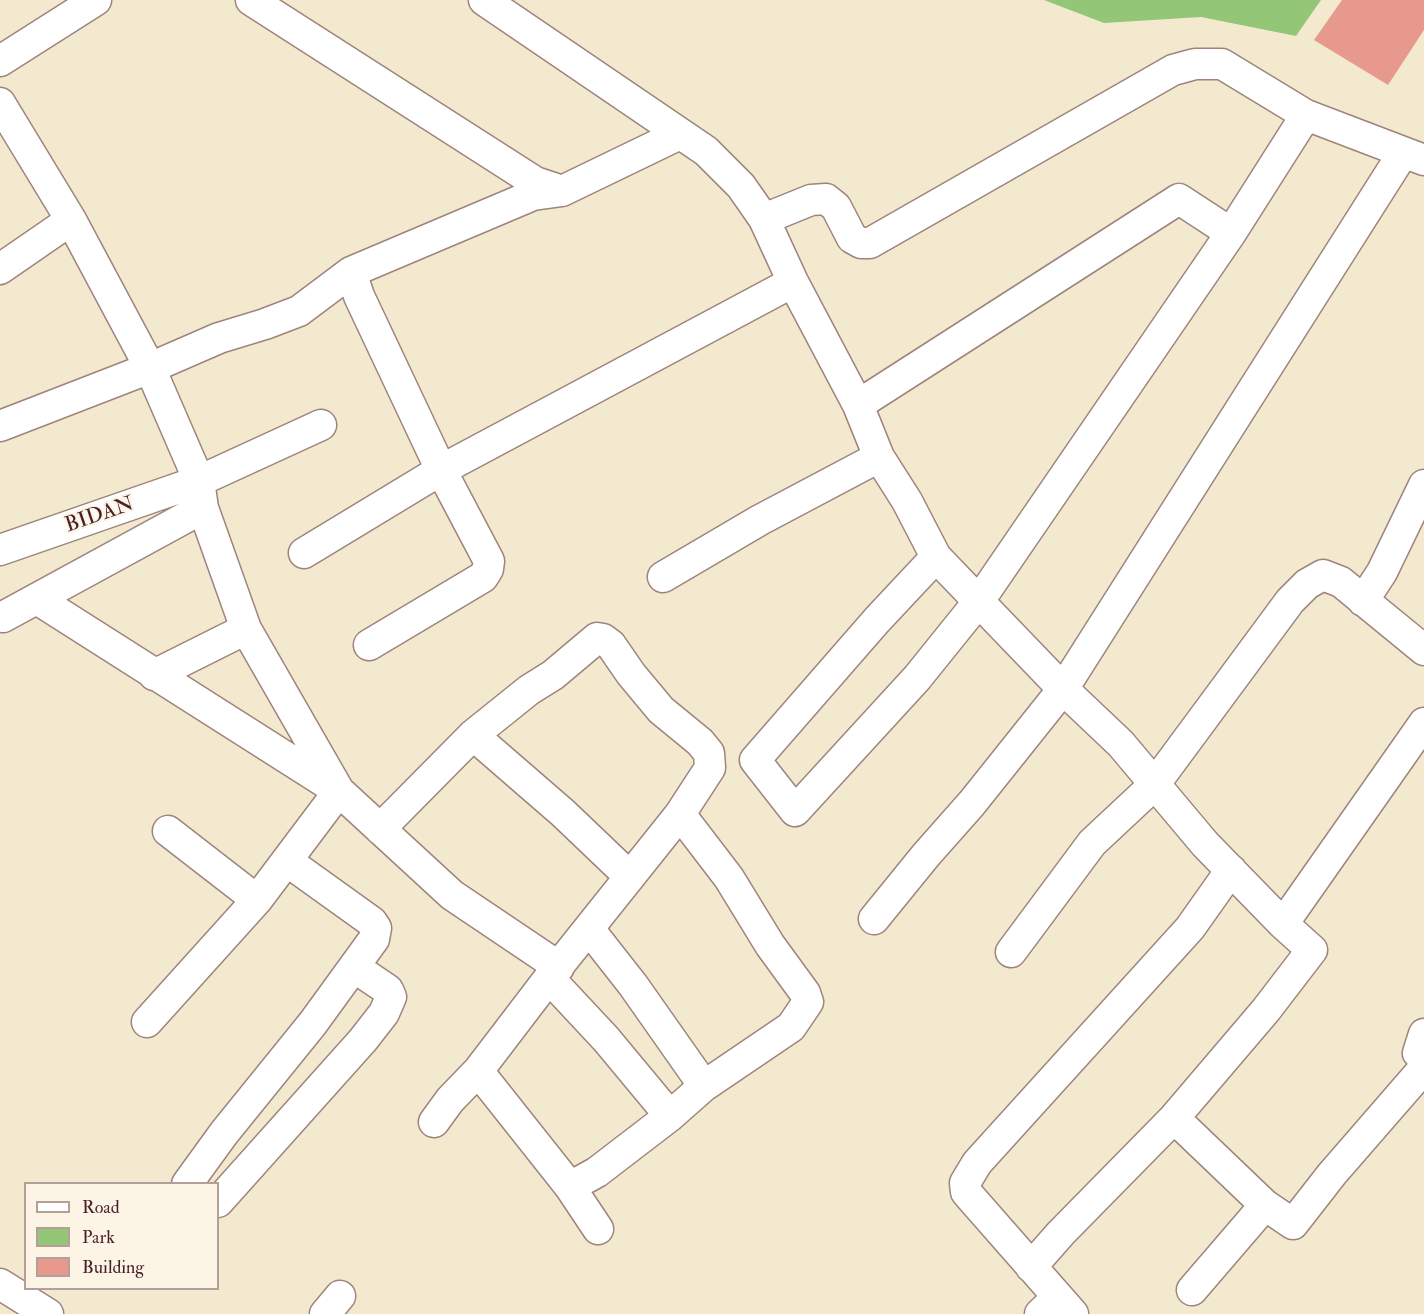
<!DOCTYPE html>
<style>
body{margin:0}
#map{position:relative;width:1424px;height:1314px;overflow:hidden;background:#f2e9cf;font-family:"IM FELL Double Pica",serif}
canvas{display:block}
.legend{position:absolute;left:24px;top:1182px;width:195px;height:108px;box-sizing:border-box;background:#fcf5e5;border:2px solid #b59f9b;margin:0;padding:8px 10px;list-style:none;font-size:18px;color:#4a1f2b}
.legend li{display:flex;align-items:center;gap:12px;height:30px}
.legend b{width:30px;border:2px solid #b59f9b}
</style>
<div id="map">
<canvas width="1424" height="1314"></canvas>
<ul class="legend">
<li><b style="height:8px;background:#fff"></b>Road</li>
<li><b style="height:16px;background:#93c677"></b>Park</li>
<li><b style="height:16px;background:#e7998e"></b>Building</li>
</ul>
</div>
<script>
const context = document.querySelector('canvas').getContext('2d');
context.lineJoin = 'round';
function fillPath(path, color) { context.fillStyle = color; context.fill(path, 'evenodd'); }
const toPath = rows => new Path2D(rows.map(r => 'M' + r).join(''));
function trace(path, color, width, dash) { context.strokeStyle = color; context.lineWidth = width; context.lineCap = dash ? 'butt' : 'round'; context.setLineDash(dash || []); context.stroke(path); }
function write(font, color, halo, rows, align = 'center') {
  context.font = font + ' "IM FELL Double Pica",serif'; context.lineWidth = 4.5; context.setLineDash([]); context.textBaseline = 'middle'; context.strokeStyle = halo; context.fillStyle = color; for (const [text, x, y, turn = 0] of rows) {
    context.save(); context.translate(x, y); context.rotate((+turn || 0) * Math.PI / 180); context.textAlign = isNaN(turn) ? turn : align; if (halo) context.strokeText(text, 0, 0); context.fillText(text, 0, 0); context.restore();
  }
}
fillPath(toPath([
 [1044,0,1321,0,1296,36,1201,17,1104,23]
]), '#93c677');
fillPath(toPath([
 [1342,0,1424,0,1424,30,1388,85,1314,40]
]), '#e7998e');
const street = toPath([
 [251,0,535,182,562,191,680,134],
 [484,0,706,151,741,186,764,219,793,282,858,405,879,457,907,501,936,557,1063,689,1121,744,1205,844,1283,924,1312,950,1266,1010,1174,1118,1061,1233,1031,1267],
 [0,61,96,0],
 [0,103,71,220,150,368,199,481,203,508,246,629,339,791,257,900,147,1022],
 [764,219,811,200,826,199,836,207,852,238,861,243,870,243,1173,70,1195,64,1222,64,1306,115,1424,160],
 [0,269,71,220],
 [351,272,533,195,562,191],
 [858,405,1179,199,1231,233],
 [0,426,150,368,219,338,265,324,299,311,351,272,359,296,441,470,489,561,488,569,483,577,369,645],
 [0,550,199,481,321,425],
 [304,553,441,470,793,282],
 [936,557,877,620,755,760,795,811,917,678,979,601,1231,233,1306,115],
 [663,577,760,520,879,457],
 [37,599,339,791,452,895,559,967],
 [1363,601,1382,572,1424,485],
 [3,617,203,508],
 [154,675,246,629],
 [473,735,563,813,629,876],
 [380,829,473,735,529,690,553,675,597,638,603,639,611,645,631,674,661,710,700,742,709,753,710,768,680,814,549,978,478,1071,450,1100,434,1122],
 [168,831,257,900],
 [874,919,926,855,972,803,1063,689,1403,153],
 [1283,924,1424,723],
 [589,929,633,985,704,1086],
 [1011,952,1092,843,1154,785,1290,601,1307,584,1323,575,1341,582,1424,650],
 [549,978,606,1039,670,1116],
 [1424,1034,1418,1053,1424,1059],
 [478,1071,570,1187,598,1229],
 [1174,1118,1265,1205,1293,1224,1332,1174,1424,1068],
 [187,1184,224,1133,313,1023,374,939,376,928,372,922,287,861],
 [570,1187,597,1172,670,1116,704,1086,791,1027,808,1002,805,993,770,945,729,878,680,814],
 [218,1202,363,1040,384,1013,391,997,388,990,354,967],
 [0,1284,48,1314],
 [1192,1290,1265,1205],
 [325,1314,340,1296],
 [1040,1314,1057,1298],
 [1073,1314,966,1192,965,1183,977,1163,1190,928,1231,870]
]);
trace(street, '#9e847d', 33);
trace(street, '#fff', 30);
write('21px', '#4a1f2b', '#fcf5e5', [
 ["BIDAN",100,516,-19]
]);
</script>
